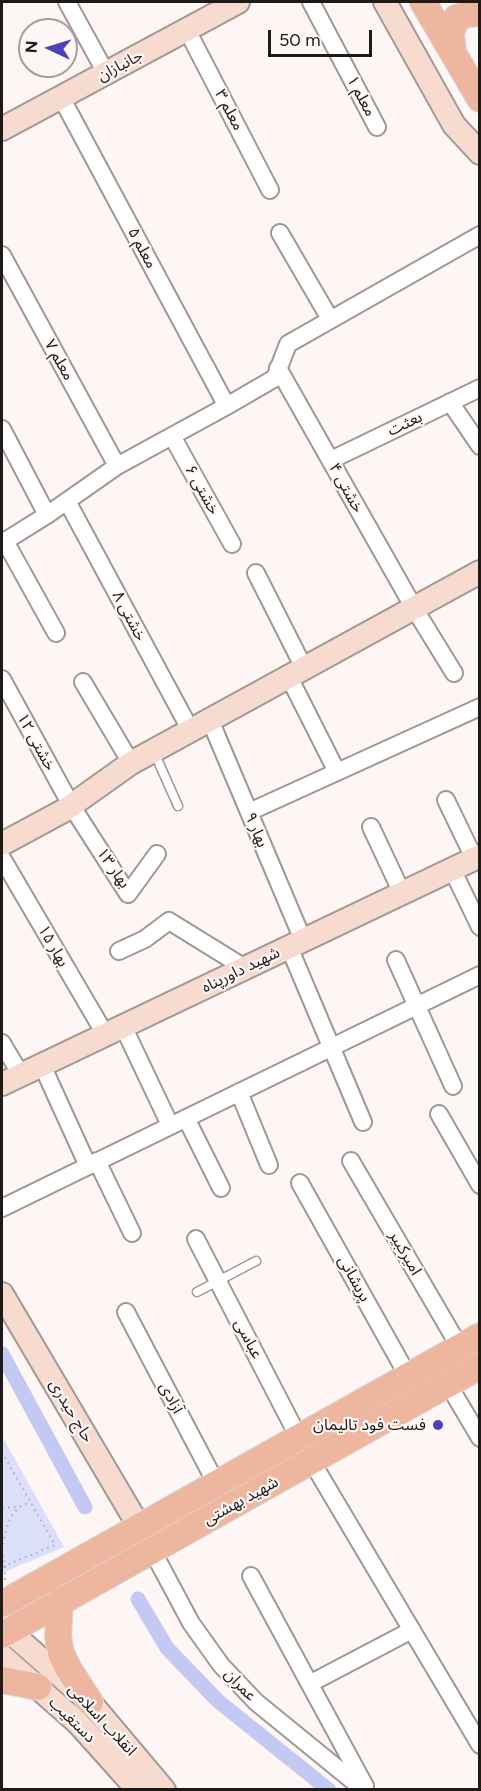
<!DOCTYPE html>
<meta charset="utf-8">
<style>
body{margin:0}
#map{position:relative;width:481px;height:1791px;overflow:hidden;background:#fef6f4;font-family:Figtree,sans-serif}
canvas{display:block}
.frame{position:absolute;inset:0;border:3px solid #1d1a18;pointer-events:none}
.north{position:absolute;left:18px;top:18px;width:60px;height:60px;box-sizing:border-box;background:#fef6f4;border:2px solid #a49e9c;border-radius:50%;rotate:274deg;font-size:16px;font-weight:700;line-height:24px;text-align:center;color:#1d1a18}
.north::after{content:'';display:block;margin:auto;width:21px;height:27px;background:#4b42b9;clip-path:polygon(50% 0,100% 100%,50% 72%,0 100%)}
.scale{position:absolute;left:268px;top:30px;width:104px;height:27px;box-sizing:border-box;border:3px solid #1d1a18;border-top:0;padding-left:8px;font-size:18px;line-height:21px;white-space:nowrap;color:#1d1a18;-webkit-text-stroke:4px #fef6f4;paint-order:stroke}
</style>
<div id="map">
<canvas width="481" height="1791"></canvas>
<div class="frame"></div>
<div class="north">N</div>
<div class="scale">50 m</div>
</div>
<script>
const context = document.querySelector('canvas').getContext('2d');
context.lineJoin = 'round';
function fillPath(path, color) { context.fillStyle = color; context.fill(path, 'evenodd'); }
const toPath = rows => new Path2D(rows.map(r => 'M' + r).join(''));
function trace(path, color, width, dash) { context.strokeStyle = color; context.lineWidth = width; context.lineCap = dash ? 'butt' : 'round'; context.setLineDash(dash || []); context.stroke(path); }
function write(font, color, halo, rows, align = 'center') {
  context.font = font + ' Figtree,"Noto Sans Arabic",sans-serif'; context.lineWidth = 4.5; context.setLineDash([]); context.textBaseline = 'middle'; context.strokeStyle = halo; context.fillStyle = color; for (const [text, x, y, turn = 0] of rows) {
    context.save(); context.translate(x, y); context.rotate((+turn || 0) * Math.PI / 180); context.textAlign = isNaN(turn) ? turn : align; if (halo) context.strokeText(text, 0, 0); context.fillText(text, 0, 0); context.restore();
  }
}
fillPath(toPath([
 [2,1436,64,1547,2,1573]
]), '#dbdffa');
trace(toPath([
 [2,1354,85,1507],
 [138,1599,167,1648,218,1701,329,1790]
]), '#c4c9f4', 15);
const lane = toPath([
 [154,752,178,806],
 [197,1292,256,1261]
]);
const street = toPath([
 [67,2,106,73],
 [311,2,377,127],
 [187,30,270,190],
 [61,97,223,399,225,407,275,378,288,344,480,235],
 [280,233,330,319],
 [2,255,117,466],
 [278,368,414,608,454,673],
 [450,402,480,446],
 [2,429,47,515,117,466,225,407],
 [172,436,232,544],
 [331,460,480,388],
 [67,501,191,731],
 [5,541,56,633],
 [2,543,47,515],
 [256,573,304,668],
 [289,677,337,772],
 [2,679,71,805,128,894,157,854],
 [83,682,131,763],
 [210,720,303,940],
 [446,800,474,858],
 [249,812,480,707],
 [371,827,402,893],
 [2,858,105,1034],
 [452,869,480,927],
 [289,947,363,1122],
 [119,951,145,939,169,921,245,968],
 [396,960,453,1086],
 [123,1026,170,1125],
 [2,1043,21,1075],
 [42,1065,88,1166],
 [239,1092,269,1165],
 [439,1114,480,1185],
 [186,1118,221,1188],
 [97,1161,132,1233],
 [351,1161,459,1346],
 [300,1183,408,1376],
 [2,1208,480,975],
 [196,1239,299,1438],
 [126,1312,217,1485],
 [448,1384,480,1438],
 [312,1462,480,1745],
 [152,1550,191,1623,221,1665,256,1702,364,1790],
 [251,1576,365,1786],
 [311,1683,412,1630]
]);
const secondary = toPath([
 [385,2,454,125,480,153],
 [2,129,238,2],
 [2,844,65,810,131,763,480,572],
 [2,1084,480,856],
 [2,1294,140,1528],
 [2,1625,90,1702,164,1790],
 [2,1656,78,1723,138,1790]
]);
const primary = toPath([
 [423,2,480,99],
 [453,52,451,34,456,18,468,14,480,13],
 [60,1601,58,1636,61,1653,68,1668,90,1702],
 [2,1604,480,1336],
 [2,1635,480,1366],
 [2,1680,38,1687]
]);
trace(lane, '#a09894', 11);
trace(street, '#a09894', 20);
trace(secondary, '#a09894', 26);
trace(primary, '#d6d6d5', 28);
trace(toPath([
 [2,1452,55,1545,2,1567],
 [2,1508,19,1507,30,1502],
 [5,1580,5,1567,2,1550,5,1534,10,1518,19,1507]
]), '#b3acaa', 2, [1.5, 4.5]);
trace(lane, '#fff', 8);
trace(street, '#fff', 16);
trace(secondary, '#f7dbcf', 22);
trace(primary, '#eeb69e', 26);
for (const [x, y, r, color] of [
 [438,1425,6,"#4b42b9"]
]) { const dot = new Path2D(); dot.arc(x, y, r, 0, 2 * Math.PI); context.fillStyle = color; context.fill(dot); trace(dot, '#fef6f4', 2); }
write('16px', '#1d1a18', '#fef6f4', [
 ["جانبازان",120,66,-28],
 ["معلم ۱",361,96,62],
 ["معلم ۳",229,110,62],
 ["معلم ۵",142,248,62],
 ["معلم ۷",59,360,61],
 ["بعثت",405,424,-26],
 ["خشتی ۴",346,488,61],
 ["خشتی ۶",202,490,61],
 ["خشتی ۸",129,616,62],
 ["خشتی ۱۲",36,742,61],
 ["بهار ۹",256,830,67],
 ["بهار ۱۳",113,868,55],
 ["بهار ۱۵",53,946,60],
 ["شهید داورپناه",241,970,-26],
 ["امیرکبیر",405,1253,60],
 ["پریشانی",354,1279,61],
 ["عباسی",248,1339,62],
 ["آزادی",171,1398,62],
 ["حاج حیدری",71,1411,59],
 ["شهید بهشتی",241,1501,-29],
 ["عمران",240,1685,46],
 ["دستغیب",72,1720,44],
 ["انقلاب اسلامی",102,1720,47]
]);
write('16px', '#1d1a18', '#fef6f4', [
 ["فست فود تالیمان",426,1425]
], 'right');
</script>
